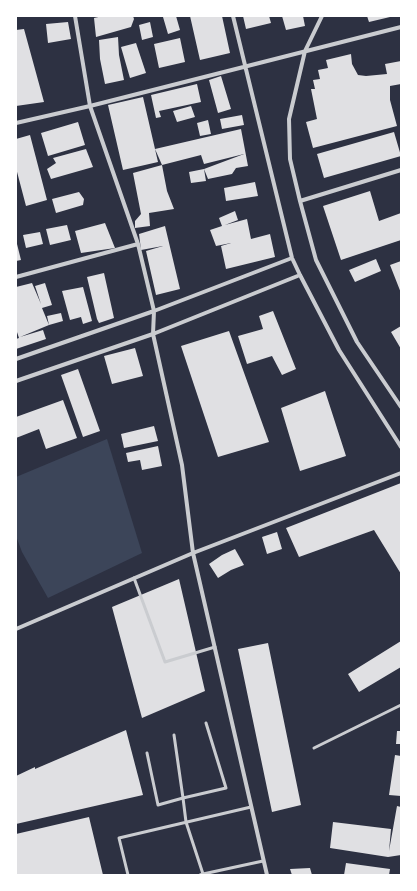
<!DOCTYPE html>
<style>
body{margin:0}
#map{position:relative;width:417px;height:891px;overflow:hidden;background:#2d3142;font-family:Inter,sans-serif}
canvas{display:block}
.frame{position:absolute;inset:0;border:17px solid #fff;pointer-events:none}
</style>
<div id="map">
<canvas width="417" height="891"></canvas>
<div class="frame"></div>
</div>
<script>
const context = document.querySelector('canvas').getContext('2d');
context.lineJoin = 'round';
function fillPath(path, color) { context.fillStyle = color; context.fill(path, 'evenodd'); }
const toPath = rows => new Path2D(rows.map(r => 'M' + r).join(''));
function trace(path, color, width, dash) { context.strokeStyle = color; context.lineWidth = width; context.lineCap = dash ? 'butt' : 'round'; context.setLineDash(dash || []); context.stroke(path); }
fillPath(toPath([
 [107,439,142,553,48,598,22,552,16,536,16,477]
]), '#3c4559');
fillPath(toPath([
 [103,16,133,16,134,19,131,27,96,37,94,18],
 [166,16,176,16,180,30,168,34,163,17],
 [190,16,222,16,230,53,200,60],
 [243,16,269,16,271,23,246,29],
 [282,16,303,16,305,26,286,30],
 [367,16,390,16,390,17,369,22],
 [68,22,71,39,48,43,46,24],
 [150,22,153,37,142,40,139,25],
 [24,29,44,102,16,106,16,30],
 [118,37,119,55,124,80,105,84,100,59,99,40],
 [180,38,185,62,159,68,154,44],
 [136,43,146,73,130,78,121,47],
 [351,54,352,64,358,75,366,76,387,74,385,64,401,61,401,84,390,86,390,100,397,126,313,148,306,122,317,119,311,89,315,89,313,80,320,79,318,70,328,68,326,60],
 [221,76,231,109,218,113,209,80],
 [197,84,201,102,159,111,161,117,156,118,151,95],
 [143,97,158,162,123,170,108,105],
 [191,106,195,117,177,122,173,111],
 [242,115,244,125,222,129,220,119],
 [208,120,211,134,200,136,197,123],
 [78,122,85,145,48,156,41,133],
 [241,129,248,166,236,168,232,174,208,179,204,169,244,154,204,164,201,155,162,165,155,149],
 [394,132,401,156,324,178,317,154],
 [30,135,47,200,26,206,16,168,16,139],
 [86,149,93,167,51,179,47,169,56,163,53,158],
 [162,165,167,191,174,209,149,213,150,226,135,228,135,221,141,214,133,173],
 [204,169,206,181,191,183,189,172],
 [255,182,258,196,226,201,224,188],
 [370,191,379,221,401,213,401,240,341,260,323,206],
 [79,192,84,199,83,205,56,213,52,199],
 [235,211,238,220,225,225,247,219,251,239,270,234,275,257,226,269,221,246,231,243,216,246,210,230,222,226,219,218],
 [105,223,115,248,81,253,75,231],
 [67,225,71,240,50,245,46,229],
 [165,226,180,289,156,295,146,251,163,246,141,250,139,234],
 [40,232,43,244,26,248,23,235],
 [16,240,21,260,16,261],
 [376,259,381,271,355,282,349,270],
 [401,261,401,293,390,265],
 [104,273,114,318,99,323,97,319,87,277],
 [32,283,41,304,35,286,45,283,52,305,42,308,49,325,47,316,61,313,63,321,49,325,20,337,43,330,46,339,16,349,16,339,19,338,16,329,16,287],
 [83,287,92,321,83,324,81,317,70,320,62,291],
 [273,311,296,369,282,375,272,356,247,364,238,336,263,329,259,316],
 [401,326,401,349,391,332],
 [229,331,269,442,218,457,181,346],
 [135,348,143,376,112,384,104,356],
 [78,369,100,431,83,437,61,375],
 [325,391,346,456,300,471,281,408],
 [63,400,77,438,46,449,39,429,16,438,16,417],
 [154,426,158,441,124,448,121,434],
 [158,446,162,466,142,470,140,460,128,462,126,453],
 [401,483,401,574,374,530,299,557,286,528],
 [277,532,282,549,267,554,262,537],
 [235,549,244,565,231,570,218,578,209,564,222,555],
 [179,579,205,691,142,718,112,607],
 [401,641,401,667,359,692,348,674],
 [268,643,301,805,272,812,238,649],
 [126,730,143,795,16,824,16,776,35,767,35,769],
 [397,731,401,731,401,744,396,744],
 [395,755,401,756,401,796,389,795],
 [397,806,401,807,401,855,388,857,330,848,333,822,391,829,389,851],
 [89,817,103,875,16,875,16,834],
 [346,863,390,869,389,875,344,875],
 [310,868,312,875,292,875,290,869]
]), '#e0e0e3');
trace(toPath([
 [134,578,165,662,215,647],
 [314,748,401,705],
 [147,753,158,805,183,798,174,735],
 [128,875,119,838,251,807],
 [200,875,203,874,186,822,183,798,226,788,206,723],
 [203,875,203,874,263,861]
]), '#caccd0', 3);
trace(toPath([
 [75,16,90,106,138,244,154,311,153,334,182,465,193,553,267,875],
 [233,16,292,258,300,275,339,350,401,447],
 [322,16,305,51,289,119,290,159,300,201,316,260,357,342,401,407],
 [16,123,90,106,401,27],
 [300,201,401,170],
 [16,277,138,244],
 [16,359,154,311,292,258],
 [16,381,153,334,300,275],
 [16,629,193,553,401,473]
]), '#caccd0', 4);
</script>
